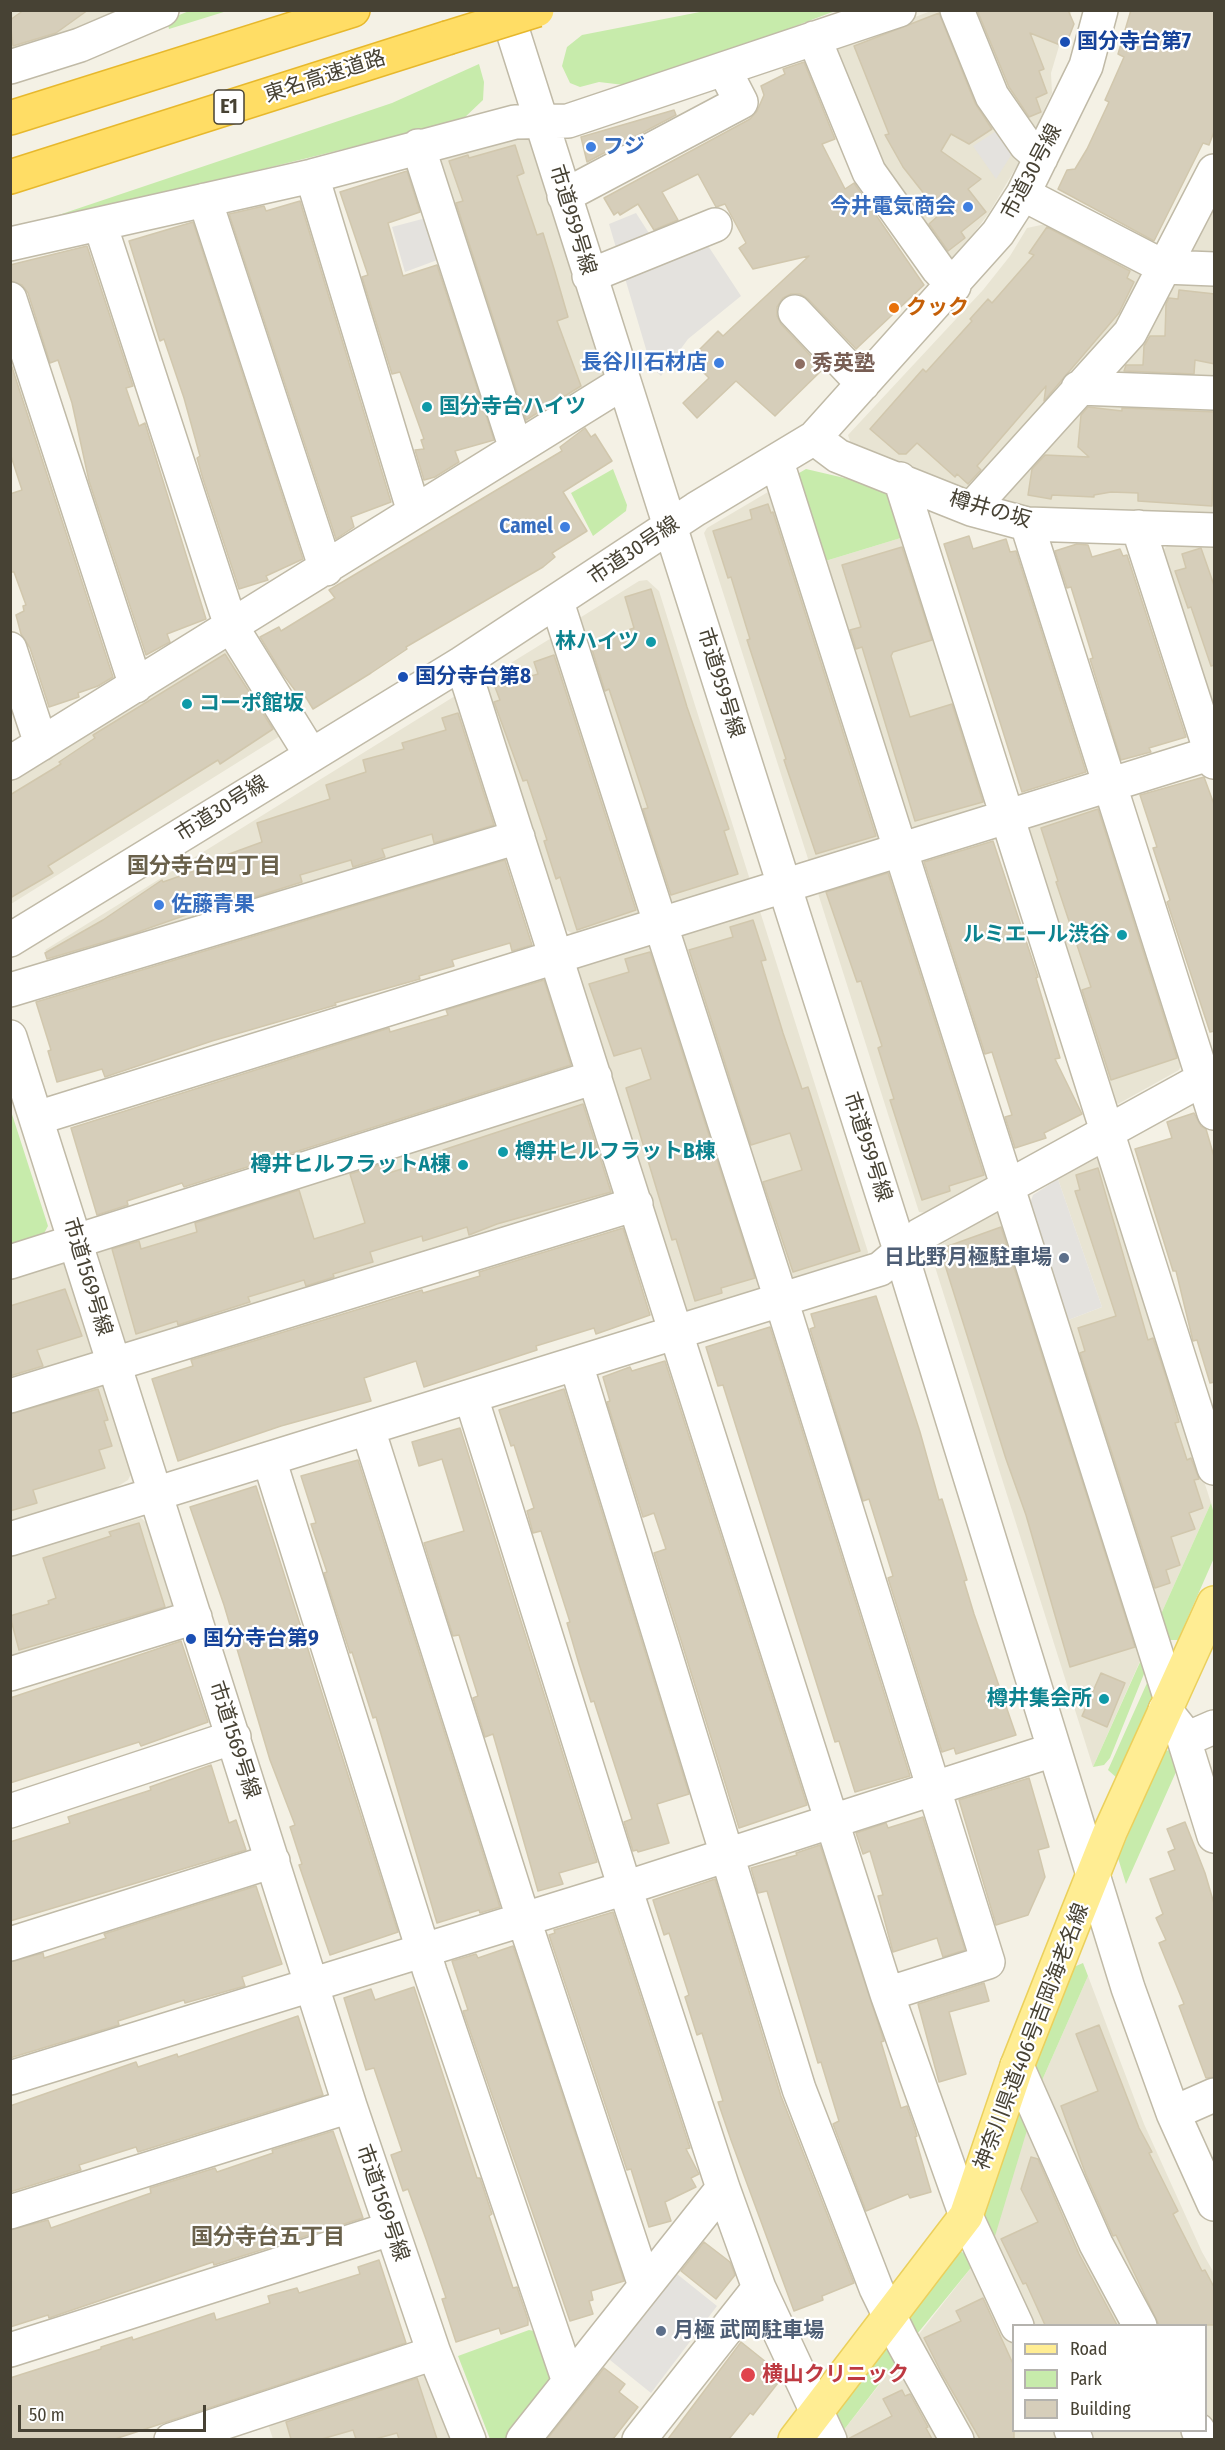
<!DOCTYPE html>
<meta charset="utf-8">
<style>
body{margin:0}
#map{position:relative;width:1225px;height:2450px;overflow:hidden;background:#f4f1e5;font-family:"Fira Sans Condensed",sans-serif}
canvas{display:block}
.frame{position:absolute;inset:0;border:12px solid #474234;pointer-events:none}
.legend{position:absolute;left:1012px;top:2324px;width:195px;height:108px;box-sizing:border-box;background:#fff;border:2px solid #b5b3ae;margin:0;padding:8px 10px;list-style:none;font-size:18px;color:#474234}
.legend li{display:flex;align-items:center;gap:12px;height:30px}
.legend b{width:30px;border:2px solid #b5b3ae}
.scale{position:absolute;left:18px;top:2405px;width:188px;height:27px;box-sizing:border-box;border:3px solid #474234;border-top:0;padding-left:8px;font-size:18px;line-height:21px;white-space:nowrap;color:#474234;-webkit-text-stroke:4px #fff;paint-order:stroke}
</style>
<div id="map">
<canvas width="1225" height="2450"></canvas>
<div class="frame"></div>
<ul class="legend">
<li><b style="height:8px;background:#ffed93"></b>Road</li>
<li><b style="height:16px;background:#c7ebab"></b>Park</li>
<li><b style="height:16px;background:#d6ceba"></b>Building</li>
</ul>
<div class="scale">50 m</div>
</div>
<script>
const context = document.querySelector('canvas').getContext('2d');
context.lineJoin = 'round';
function fillPath(path, color) { context.fillStyle = color; context.fill(path, 'evenodd'); }
const toPath = rows => new Path2D(rows.map(r => 'M' + r).join(''));
function trace(path, color, width, dash) { context.strokeStyle = color; context.lineWidth = width; context.lineCap = dash ? 'butt' : 'round'; context.setLineDash(dash || []); context.stroke(path); }
function write(font, color, halo, rows, align = 'center') {
  context.font = font + ' "Fira Sans Condensed","Noto Sans JP",sans-serif'; context.lineWidth = 4.5; context.setLineDash([]); context.textBaseline = 'middle'; context.strokeStyle = halo; context.fillStyle = color; for (const [text, x, y, turn = 0] of rows) {
    context.save(); context.translate(x, y); context.rotate((+turn || 0) * Math.PI / 180); context.textAlign = isNaN(turn) ? turn : align; if (halo) context.strokeText(text, 0, 0); context.fillText(text, 0, 0); context.restore();
  }
}
fillPath(toPath([
 [11,11,131,11,11,56],
 [931,11,946,14,1021,159,989,213,952,262,878,173,835,47],
 [968,11,1072,11,1066,23,1051,73,1052,93,1033,134,1025,132],
 [527,134,532,140,603,372,603,378,527,432,435,160],
 [1214,190,1214,260,1190,259,1186,249],
 [1055,222,1142,267,1148,280,1124,324,969,494,852,447,848,435,983,290,1010,256,1027,228],
 [1177,281,1214,283,1214,385,1115,380,1110,371,1162,291],
 [1090,401,1214,407,1214,516,1009,509,1001,494],
 [768,492,781,498,882,841,810,865,704,533,707,528],
 [904,537,986,800,981,810,917,831,905,824,822,562],
 [1169,543,1214,545,1214,712,1161,553],
 [647,580,659,591,750,880,676,904,665,895,578,619,639,581],
 [561,632,644,914,575,935,563,928,485,679],
 [216,649,231,653,280,736,11,904,11,778],
 [463,691,499,826,57,966,45,950],
 [1095,801,1105,807,1185,1056,1179,1070,1118,1104,1109,1100,1022,833,1027,823],
 [891,864,990,1177,929,1213,919,1212,816,887],
 [758,905,868,1252,867,1258,792,1280,784,1275,675,933],
 [646,938,659,944,764,1291,692,1314,679,1304,575,974,582,958],
 [579,1091,619,1188,613,1199,135,1349,126,1343,97,1251],
 [1095,1158,1102,1161,1211,1503,1157,1623,1063,1322,1102,1307,1058,1179],
 [998,1211,1145,1650,1093,1767,930,1251],
 [65,1262,94,1354,11,1387,10,1271],
 [95,1381,104,1387,131,1474,128,1480,112,1490,11,1522,11,1407],
 [141,1518,148,1524,175,1607,11,1666,11,1556],
 [1088,1976,1144,2124,1202,2252,1214,2273,1214,2439,847,2440,843,2431,974,2264,1040,2085],
 [1014,2326,1206,2326,1206,2430,1014,2430],
 [418,2371,425,2375,451,2439,273,2439,269,2427,277,2417]
]), '#e8e4d3');
fillPath(toPath([
 [189,11,227,11,169,29,167,20],
 [705,11,835,11,714,57,624,85,599,82,580,87,570,83,562,66,567,47,582,35],
 [479,64,484,82,483,100,462,120,11,231,392,103],
 [613,469,627,505,626,511,593,536,571,493],
 [806,469,883,487,893,500,904,537,822,562,794,476],
 [10,1108,48,1226,41,1239,10,1250],
 [1211,1503,1214,1514,1214,1558,1178,1640,1162,1640,1157,1623],
 [1145,1651,1146,1669,1110,1758,1104,1765,1093,1767],
 [1154,1674,1157,1686,1117,1778,1108,1770,1147,1683],
 [1170,1750,1176,1753,1180,1763,1126,1884,1118,1858,1165,1751],
 [1083,1963,1088,1976,1040,2085,1035,2078,1032,2055,1069,1974,1076,1966],
 [1024,2109,1031,2117,992,2246,982,2218,1015,2110],
 [960,2251,971,2257,974,2264,913,2339,907,2319],
 [529,2330,534,2331,549,2372,549,2388,509,2439,490,2439,458,2356],
 [886,2344,900,2357,843,2431,833,2407]
]), '#c7ebab');
fillPath(toPath([
 [1001,128,1015,149,996,179,973,146],
 [636,213,654,241,695,226,741,296,688,339,661,376,651,366,609,224],
 [426,218,440,259,405,272,392,227],
 [1058,1179,1102,1307,1063,1322,1028,1209,1033,1195],
 [672,2270,717,2306,651,2393,605,2356]
]), '#e4e2de');
const building = toPath([
 [24,10,88,10,56,33,13,46,10,20,24,10],
 [977,10,1068,10,1074,24,1065,47,1030,33,1044,69,1039,71,1047,93,1036,98,1041,112,1029,117,1009,87,977,10],
 [1131,10,1215,10,1215,129,1209,145,1203,143,1154,241,1058,189,1067,170,1075,169,1087,149,1109,102,1105,100,1124,57,1118,54,1131,10],
 [939,13,975,103,992,129,969,144,951,134,941,151,981,179,968,189,986,212,961,232,965,238,948,251,929,224,940,214,903,167,885,135,889,134,854,46,939,13],
 [804,62,835,139,822,144,845,189,854,183,924,285,856,349,808,299,800,294,791,294,783,298,777,307,777,316,781,324,823,369,775,416,736,381,697,418,683,403,709,378,690,359,718,331,723,336,809,256,753,269,739,248,746,243,725,204,716,207,698,174,662,192,678,220,654,230,638,204,620,215,618,212,614,215,604,198,750,119,757,111,764,95,761,86,785,74,783,69,804,62],
 [674,110,676,115,587,162,581,137,674,110],
 [515,145,524,173,517,176,537,235,543,233,555,272,568,317,557,321,581,386,526,420,456,203,463,201,449,161,468,155,469,158,515,145],
 [407,171,420,212,388,223,403,276,437,265,494,440,455,451,459,462,435,477,424,480,415,450,424,449,421,440,424,439,400,372,392,374,362,277,368,275,340,192,407,171],
 [300,201,391,502,351,517,354,527,336,539,229,214,264,206,266,211,300,201],
 [193,222,303,559,266,576,268,580,239,589,203,479,197,458,200,456,184,398,164,339,160,341,129,241,193,222],
 [1047,227,1130,271,1127,278,1134,282,1119,313,1044,401,1046,386,977,466,981,470,968,484,957,474,955,477,917,443,906,454,899,454,870,429,923,369,926,372,972,321,970,319,988,299,992,303,1034,255,1029,253,1047,227],
 [87,246,133,386,126,388,139,426,145,423,206,619,167,634,170,642,146,655,89,481,72,403,58,360,50,363,28,293,22,285,10,281,10,265,87,246],
 [1179,290,1215,294,1215,364,1195,360,1194,374,1124,371,1126,365,1143,365,1144,346,1150,336,1165,336,1166,304,1169,298,1178,299,1179,290],
 [10,361,113,677,98,686,78,693,79,697,49,707,30,648,21,634,16,615,24,611,23,606,26,605,14,572,10,572,10,494,22,490,10,453,10,361],
 [1088,407,1122,411,1122,408,1215,412,1212,506,1138,501,1138,493,1111,492,1094,495,1094,497,1052,495,1051,499,1028,495,1032,469,1045,455,1089,457,1078,447,1081,415,1088,407],
 [585,428,591,437,595,434,612,461,563,492,587,531,552,553,555,557,543,567,406,647,407,649,371,673,313,709,302,691,297,693,282,673,260,637,279,627,281,631,335,598,329,590,562,451,560,447,585,428],
 [768,504,771,513,773,512,876,836,816,854,784,760,786,759,747,640,750,639,731,577,728,578,713,531,752,519,750,510,768,504],
 [969,536,973,549,1006,539,1010,552,1016,551,1086,772,1022,792,944,544,969,536],
 [1077,544,1088,545,1092,557,1120,549,1123,556,1127,555,1186,737,1149,748,1151,752,1121,760,1090,659,1093,658,1071,587,1067,588,1055,551,1077,544],
 [902,547,932,640,893,652,891,656,910,717,952,704,983,802,915,821,862,647,856,649,850,630,861,627,842,565,902,547],
 [1201,548,1215,588,1215,665,1211,666,1191,607,1188,608,1175,571,1186,568,1182,554,1201,548],
 [651,589,687,707,729,829,724,831,738,874,671,895,643,809,648,808,609,689,605,691,590,643,634,628,625,597,651,589],
 [225,654,273,729,220,764,218,760,48,866,53,873,10,898,10,795,61,764,59,762,95,738,93,735,225,654],
 [554,655,636,910,577,930,560,877,556,879,544,841,547,840,527,780,523,781,494,702,500,700,495,687,538,674,534,662,554,655],
 [458,713,494,825,434,843,432,834,382,849,385,857,353,867,351,860,300,875,302,882,239,902,237,897,135,933,47,959,45,953,103,920,162,880,163,882,223,861,221,857,262,842,257,823,330,799,326,785,366,772,363,760,404,749,402,743,446,730,442,718,458,713],
 [1204,777,1215,807,1215,1031,1210,1032,1167,902,1170,900,1153,848,1157,847,1140,795,1204,777],
 [1098,809,1177,1058,1111,1080,1082,990,1091,987,1056,882,1058,881,1041,828,1098,809],
 [993,841,1038,977,1036,978,1060,1058,1055,1059,1082,1114,1044,1133,1046,1138,1015,1148,1005,1117,1012,1115,992,1052,985,1054,924,862,993,841],
 [505,860,532,945,512,951,510,943,452,960,454,966,419,976,420,979,335,1003,336,1005,212,1041,105,1077,102,1069,57,1082,48,1051,51,1050,36,1002,505,860],
 [888,873,984,1175,949,1186,950,1191,922,1200,890,1100,894,1099,878,1048,882,1046,861,981,857,982,826,892,888,873],
 [753,920,766,960,761,961,783,1033,802,1089,808,1087,860,1251,793,1272,763,1182,802,1170,790,1133,751,1145,689,950,733,937,730,927,753,920],
 [650,952,755,1278,721,1288,722,1293,695,1301,676,1239,672,1240,626,1088,651,1079,641,1048,614,1056,589,984,629,972,625,959,650,952],
 [544,980,571,1065,184,1187,182,1183,127,1201,128,1205,97,1215,71,1128,389,1028,390,1032,448,1015,446,1010,544,980],
 [583,1104,611,1192,497,1224,469,1235,467,1227,423,1241,422,1236,370,1252,373,1262,333,1274,334,1277,306,1286,304,1280,248,1297,250,1302,178,1325,177,1321,136,1334,112,1249,139,1241,141,1249,197,1232,195,1223,299,1190,314,1239,337,1232,365,1223,350,1174,386,1163,389,1173,445,1155,443,1150,583,1104],
 [1194,1113,1201,1126,1206,1129,1215,1160,1215,1382,1210,1383,1197,1340,1193,1341,1176,1271,1173,1271,1135,1149,1172,1138,1167,1122,1194,1113],
 [1098,1168,1148,1340,1153,1338,1166,1377,1179,1422,1175,1423,1187,1460,1191,1458,1199,1479,1194,1480,1203,1508,1189,1513,1195,1529,1171,1537,1180,1565,1166,1570,1170,1583,1155,1588,1080,1353,1085,1351,1078,1328,1116,1316,1075,1191,1080,1190,1076,1175,1098,1168],
 [1001,1227,1135,1647,1070,1667,1026,1515,1006,1459,940,1249,1001,1227],
 [623,1228,650,1315,596,1334,594,1328,536,1346,537,1350,424,1387,416,1361,364,1378,371,1401,281,1426,178,1461,152,1379,193,1366,191,1360,422,1290,423,1293,480,1276,479,1272,623,1228],
 [65,1289,82,1336,37,1350,43,1366,10,1376,10,1306,65,1289],
 [876,1296,920,1432,939,1500,942,1499,967,1580,964,1581,974,1614,1016,1735,956,1754,954,1748,942,1752,888,1578,893,1576,869,1499,863,1501,810,1329,815,1327,811,1314,876,1296],
 [770,1327,910,1776,855,1792,839,1741,835,1742,723,1385,718,1386,706,1347,770,1327],
 [665,1361,807,1805,739,1828,654,1553,666,1549,654,1513,643,1517,607,1402,610,1401,603,1377,630,1367,632,1371,665,1361],
 [98,1389,108,1420,104,1421,112,1446,99,1450,105,1468,33,1490,37,1503,10,1511,10,1414,98,1389],
 [564,1389,689,1794,657,1804,669,1843,638,1852,637,1850,633,1851,624,1822,632,1819,594,1701,591,1702,579,1664,567,1623,570,1622,541,1531,533,1533,527,1511,534,1508,514,1445,511,1446,499,1410,564,1389],
 [460,1428,597,1862,559,1873,563,1884,538,1891,493,1734,485,1737,473,1698,478,1696,459,1635,453,1636,424,1543,464,1531,442,1459,419,1466,412,1442,460,1428],
 [358,1460,500,1907,480,1913,479,1910,437,1923,376,1717,373,1718,352,1652,350,1653,324,1573,327,1572,311,1524,316,1523,301,1476,358,1460],
 [256,1486,398,1932,330,1955,299,1865,302,1864,290,1827,295,1825,270,1760,224,1605,190,1507,256,1486],
 [139,1523,165,1607,19,1650,10,1616,49,1604,48,1601,56,1598,43,1558,111,1536,109,1532,139,1523],
 [181,1641,208,1722,141,1746,139,1742,10,1783,10,1698,181,1641],
 [1101,1673,1125,1683,1107,1727,1082,1716,1101,1673],
 [211,1765,229,1823,236,1820,246,1850,10,1921,10,1842,70,1823,68,1817,151,1790,150,1787,211,1765],
 [1029,1778,1049,1847,1038,1850,1045,1877,1028,1915,996,1925,959,1800,1029,1778],
 [923,1817,965,1950,943,1957,937,1938,893,1952,878,1896,883,1895,870,1851,863,1854,856,1833,886,1823,888,1828,923,1817],
 [1185,1822,1205,1873,1215,1907,1215,2077,1206,2078,1179,2006,1184,2004,1159,1943,1166,1940,1156,1918,1163,1914,1150,1879,1175,1870,1168,1852,1175,1849,1167,1829,1185,1822],
 [820,1845,884,2041,881,2042,901,2108,907,2106,915,2129,917,2136,915,2137,931,2192,910,2198,908,2194,866,2211,833,2124,839,2121,821,2062,818,2063,767,1891,758,1893,751,1868,797,1855,796,1853,820,1845],
 [715,1879,781,2096,854,2283,822,2296,823,2300,794,2311,731,2140,718,2102,723,2101,702,2033,697,2035,685,1997,689,1995,669,1933,664,1935,653,1900,715,1879],
 [256,1886,282,1964,242,1977,245,1986,185,2003,184,2000,118,2021,119,2025,10,2058,10,1962,43,1953,44,1958,106,1938,104,1934,256,1886],
 [613,1912,690,2148,686,2149,699,2174,691,2178,696,2187,665,2202,671,2221,649,2227,631,2169,627,2170,549,1935,555,1933,554,1930,613,1912],
 [513,1946,624,2281,591,2291,593,2300,589,2301,593,2314,570,2321,463,2011,468,2010,452,1961,476,1954,478,1958,513,1946],
 [984,1983,989,2001,949,2012,966,2074,939,2082,918,2004,984,1983],
 [414,1987,477,2178,480,2178,492,2214,489,2216,513,2288,517,2287,528,2320,528,2325,501,2334,499,2328,456,2342,442,2299,446,2298,426,2239,408,2189,403,2191,391,2155,402,2151,374,2068,366,2070,344,1998,371,1989,375,2000,414,1987],
 [298,2016,323,2095,138,2152,136,2147,79,2165,81,2170,10,2192,10,2106,136,2062,138,2067,177,2054,178,2057,298,2016],
 [1099,2025,1139,2128,1152,2152,1149,2153,1178,2211,1173,2214,1202,2271,1205,2270,1215,2289,1215,2325,1159,2325,1116,2235,1113,2236,1086,2175,1061,2106,1098,2091,1076,2034,1099,2025],
 [333,2131,363,2218,214,2265,213,2262,49,2318,48,2315,10,2327,10,2230,48,2220,51,2228,151,2193,150,2188,215,2168,217,2172,273,2153,272,2150,333,2131],
 [1031,2157,1038,2159,1079,2254,1117,2325,1045,2325,1026,2283,1023,2284,1001,2239,1038,2222,1021,2189,1031,2157],
 [704,2242,730,2262,735,2275,716,2299,681,2271,704,2242],
 [379,2260,406,2343,115,2439,10,2439,10,2378,101,2349,101,2347,132,2337,133,2340,214,2313,216,2320,270,2303,268,2296,297,2288,299,2293,360,2274,358,2267,379,2260],
 [983,2298,1014,2366,1014,2439,980,2439,941,2372,924,2338,961,2321,956,2311,983,2298],
 [741,2342,776,2370,781,2379,753,2415,750,2413,729,2439,668,2439,741,2342],
 [604,2368,625,2384,619,2392,638,2407,613,2439,547,2439,604,2368],
 [417,2378,437,2439,399,2439,397,2433,375,2439,356,2439,353,2430,322,2439,291,2439,286,2422,417,2378],
 [902,2390,905,2396,910,2394,928,2427,926,2428,932,2439,848,2439,892,2416,883,2399,902,2390]
]);
fillPath(building, '#d6ceba');
trace(building, '#d1c7ad', 1.5);
const minor = toPath([
 [506,10,901,1253,1128,1988,1173,2113,1214,2204],
 [957,10,992,96,1026,145,1041,158],
 [814,38,869,172,938,269,954,286],
 [10,67,80,45,162,10],
 [418,146,516,449],
 [312,176,414,512],
 [1023,194,1164,267,1214,269],
 [564,196,741,102,724,69],
 [205,200,326,569],
 [100,224,231,626,311,755],
 [10,244,312,176,515,122,568,121,899,10],
 [589,276,715,225],
 [10,299,136,686],
 [795,312,863,384],
 [1078,388,1214,393],
 [814,438,838,456,971,509,1027,524,1214,530],
 [777,462,1170,1697],
 [900,479,1214,1468],
 [971,509,1130,333,1214,171],
 [1027,524,1214,1113],
 [1138,527,1214,762],
 [557,602,773,1274,988,1962,887,1994],
 [10,649,41,744],
 [462,663,887,1994,966,2216,1017,2326],
 [10,763,624,382],
 [10,940,462,663,696,509,814,438,998,233,1023,194,1086,66,1101,10],
 [10,990,518,837],
 [10,1037,350,2106,434,2353,469,2440],
 [37,1118,1212,753],
 [10,1262,595,1077],
 [576,1364,799,2089,876,2288,901,2339,957,2440],
 [10,1396,636,1204],
 [471,1397,625,1888,723,2188,759,2288,830,2440],
 [368,1429,517,1899,645,2286],
 [269,1459,430,1972,569,2382],
 [10,1539,880,1269,920,1235,1214,1073],
 [10,1674,195,1617],
 [1165,1710,1181,1730,1214,1836],
 [1184,1740,1214,1727],
 [10,1811,234,1737],
 [10,1944,273,1861],
 [1017,2066,1096,2244,1140,2326],
 [10,2078,625,1888,1053,1750],
 [1173,2113,1214,2095],
 [10,2212,350,2106],
 [10,2350,390,2229],
 [1071,2430,1076,2440],
 [1198,2430,1203,2440],
 [171,2440,434,2353],
 [523,2440,723,2188],
 [639,2440,759,2288]
]);
const major = toPath([
 [795,2440,966,2216,1017,2066,1076,1917,1110,1832,1214,1603]
]);
const highway = toPath([
 [10,118,353,10],
 [10,177,447,38]
]);
trace(minor, '#c0baa7', 36);
trace(major, '#ebd05c', 36);
trace(highway, '#e7b82c', 36);
trace(minor, '#fff', 33);
trace(major, '#ffed93', 33);
trace(highway, '#ffdd65', 33);
const highwayBridge = toPath([
 [447,38,537,10]
]);
trace(highwayBridge, '#e7b82c', 36, []);
trace(highwayBridge, '#ffdd65', 33);
for (const [x, y, r, color] of [
 [1065,42,6,"#1a4fb4"],
 [591,147,6,"#3f7fe0"],
 [968,207,6,"#3f7fe0"],
 [894,308,6,"#e8710a"],
 [719,363,6,"#3f7fe0"],
 [800,364,6,"#8d6e63"],
 [427,407,6,"#0f9aa8"],
 [565,527,6,"#3f7fe0"],
 [651,642,6,"#0f9aa8"],
 [403,677,6,"#1a4fb4"],
 [187,704,6,"#0f9aa8"],
 [159,905,6,"#3f7fe0"],
 [1122,935,6,"#0f9aa8"],
 [503,1152,6,"#0f9aa8"],
 [463,1165,6,"#0f9aa8"],
 [1064,1258,6,"#5c6f8a"],
 [191,1639,6,"#1a4fb4"],
 [1104,1699,6,"#0f9aa8"],
 [661,2331,6,"#5c6f8a"],
 [748,2375,8,"#e0444e"]
]) { const dot = new Path2D(); dot.arc(x, y, r, 0, 2 * Math.PI); context.fillStyle = color; context.fill(dot); trace(dot, '#fff', 2); }
for (const [x, y, w] of [
 [229,107,30]
]) { const box = new Path2D(); box.roundRect(x - w / 2, y - 17, w, 34, 4.5); context.fillStyle = '#fff'; context.fill(box); trace(box, '#474234', 1.5); }
write('bold 20px', '#474234', null, [
 ["E1",229,107]
]);
write('bold 21px', '#164399', '#fff', [
 ["国分寺台第7",1077,42],
 ["国分寺台第8",415,677],
 ["国分寺台第9",203,1639]
], 'left');
write('21px', '#474234', '#fff', [
 ["東名高速道路",325,77,-18],
 ["市道30号線",1032,172,-62],
 ["市道959号線",572,220,73],
 ["樽井の坂",990,510,16],
 ["市道30号線",634,551,-34],
 ["市道959号線",720,683,73],
 ["市道30号線",222,809,-32],
 ["市道959号線",867,1147,72],
 ["市道1569号線",87,1277,73],
 ["市道1569号線",234,1740,72],
 ["神奈川県道406号吉岡海老名線",1032,2037,-69],
 ["市道1569号線",382,2203,71]
]);
write('bold 21px', '#366cbe', '#fff', [
 ["フジ",603,147,"left"],
 ["今井電気商会",956,207],
 ["長谷川石材店",707,363],
 ["Camel",553,527],
 ["佐藤青果",171,905,"left"]
], 'right');
write('bold 21px', '#c56008', '#fff', [
 ["クック",906,308]
], 'left');
write('bold 21px', '#785e54', '#fff', [
 ["秀英塾",812,364]
], 'left');
write('bold 21px', '#0d838f', '#fff', [
 ["国分寺台ハイツ",439,407,"left"],
 ["林ハイツ",639,642],
 ["コーポ館坂",199,704,"left"],
 ["ルミエール渋谷",1110,935],
 ["樽井ヒルフラットB棟",515,1152,"left"],
 ["樽井ヒルフラットA棟",451,1165],
 ["樽井集会所",1092,1699]
], 'right');
write('bold 21px', '#4e5e75', '#fff', [
 ["日比野月極駐車場",1052,1258],
 ["月極 武岡駐車場",673,2331,"left"]
], 'right');
write('bold 21px', '#be3a42', '#fff', [
 ["横山クリニック",762,2375]
], 'left');
write('bold 22px', '#6a614b', '#fff', [
 ["国分寺台四丁目",204,867],
 ["国分寺台五丁目",268,2238]
]);
</script>
